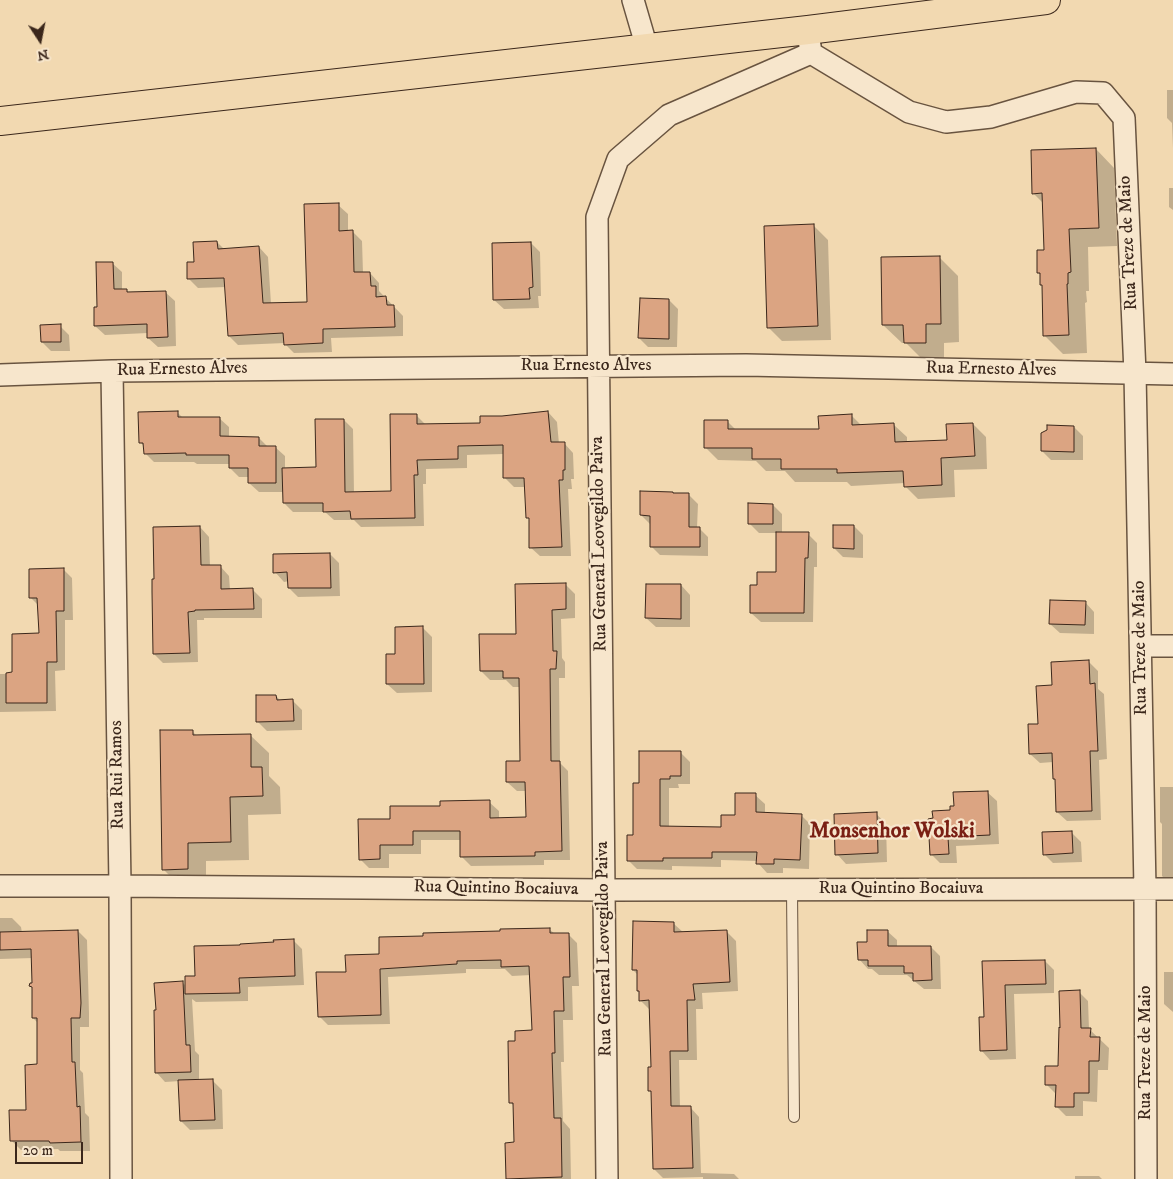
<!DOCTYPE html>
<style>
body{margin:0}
#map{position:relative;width:1173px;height:1179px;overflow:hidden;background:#f2d9b1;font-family:"IM FELL DW Pica",serif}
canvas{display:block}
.north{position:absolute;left:15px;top:15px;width:50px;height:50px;-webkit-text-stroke:4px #f7e6cc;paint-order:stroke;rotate:169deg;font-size:14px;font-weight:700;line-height:20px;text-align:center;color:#3b271b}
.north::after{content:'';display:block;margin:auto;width:18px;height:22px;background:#3b271b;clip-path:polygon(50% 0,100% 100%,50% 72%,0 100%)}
.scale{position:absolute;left:15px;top:1142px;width:68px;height:22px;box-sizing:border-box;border:2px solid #3b271b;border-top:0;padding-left:6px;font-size:15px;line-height:18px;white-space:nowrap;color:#3b271b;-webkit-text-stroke:4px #f7e6cc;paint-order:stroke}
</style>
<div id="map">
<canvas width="1173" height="1179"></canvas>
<div class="north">N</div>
<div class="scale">20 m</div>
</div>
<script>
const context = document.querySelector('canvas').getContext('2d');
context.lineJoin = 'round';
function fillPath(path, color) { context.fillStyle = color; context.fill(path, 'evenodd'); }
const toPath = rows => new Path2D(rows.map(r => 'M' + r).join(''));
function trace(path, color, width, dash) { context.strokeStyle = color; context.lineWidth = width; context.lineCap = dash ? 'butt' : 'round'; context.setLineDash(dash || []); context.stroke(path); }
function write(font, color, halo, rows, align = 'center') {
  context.font = font + ' "IM FELL DW Pica",serif'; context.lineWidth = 4.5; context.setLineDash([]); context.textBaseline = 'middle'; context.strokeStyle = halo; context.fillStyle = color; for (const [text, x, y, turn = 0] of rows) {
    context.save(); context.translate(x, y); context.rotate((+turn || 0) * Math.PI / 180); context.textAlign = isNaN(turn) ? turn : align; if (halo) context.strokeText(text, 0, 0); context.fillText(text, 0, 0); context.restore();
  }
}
fillPath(toPath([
 [1167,90,1173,90,1173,148,1172,123,1167,118],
 [1096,149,1114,168,1117,246,1088,247,1089,291,1086,291,1087,302,1085,303,1087,353,1063,354,1045,336,1043,286,1041,284,1041,275,1038,273,1046,251,1044,204,1033,193],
 [1169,188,1173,188,1173,210,1169,207],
 [338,205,348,214,348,232,352,231,362,241,363,273,370,273,379,283,379,291,403,316,403,336,331,338,332,352,294,353,285,344,285,343,238,345,229,336,226,287,198,288,189,279,195,263,217,242,224,249,259,247,268,257,271,304,309,304],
 [814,226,828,240,831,340,782,341,768,327],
 [531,243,540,252,541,296,538,296,539,308,504,309,494,300],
 [939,257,958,276,959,342,944,343,944,361,924,361,906,343,902,343,883,325],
 [112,263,122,272,122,290,126,290,129,293,165,292,175,301,176,346,158,347,148,338,148,333,105,335,95,326,98,308],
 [669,300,678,309,677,347,648,347,639,338],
 [60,326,69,335,70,351,51,351,42,342],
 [548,412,557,422,559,444,564,443,573,453,574,479,571,479,572,489,568,489,571,556,540,556,530,547,530,520,528,517,526,487,514,487,505,478,504,454,467,455,467,468,426,469,426,484,423,484,424,526,361,527,354,520,334,520,325,512,293,512,284,503,284,492,259,492,249,483,249,477,239,477,230,468,230,464,197,464,194,462,154,462,145,453,145,447,140,442,178,413,184,419,219,418,229,427,229,438,259,438,268,447,275,447,285,456,285,469,317,468,344,420,353,429,354,493,392,493,416,415,425,424,481,424],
 [851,415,862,426,894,425,907,437,907,443,948,441,973,424,986,437,987,469,954,470,955,497,918,499,905,486,905,483,851,486,847,482,795,482,785,471,766,471,756,461,718,460,705,447,728,422,736,430,820,430],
 [1074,427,1083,436,1083,460,1051,460,1042,451,1049,430],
 [674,494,689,495,698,504,697,528,699,528,708,537,708,556,660,555,651,546,651,525,641,515],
 [773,505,782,514,782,533,808,534,817,543,817,567,814,567,813,622,761,622,751,613,758,587,777,573,777,533,759,533,749,523],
 [854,526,863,535,863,558,843,557,834,548],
 [200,527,209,537,210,566,220,566,229,576,230,590,252,589,262,599,262,618,204,618,204,620,197,620,198,662,163,663,154,654],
 [330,554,339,563,340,596,298,597,289,588,289,581,284,582,275,572],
 [63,569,72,578,73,620,65,620,65,670,55,671,56,711,0,712,0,674,14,674,40,635,39,606,31,598],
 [565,584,575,594,575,618,561,619,562,658,565,662,565,678,559,678,560,763,568,771,570,860,544,860,544,865,471,866,462,857,461,840,421,840,421,854,389,854,389,868,369,868,360,859,392,820,441,807,489,802,499,811,499,819,527,819,527,791,517,791,507,782,522,762,521,687,513,687,506,680,490,680,481,671,518,635],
 [681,585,690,595,690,627,656,627,646,618],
 [1085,602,1094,612,1094,634,1060,633,1050,624],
 [423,628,432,637,432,692,397,693,387,684,396,655],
 [1088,661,1098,671,1098,689,1104,694,1107,759,1099,760,1101,820,1067,821,1057,812,1056,781,1054,779,1053,762,1040,763,1030,754,1039,725],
 [276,696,281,701,293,701,302,710,302,730,267,731,258,722],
 [192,731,197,736,250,735,269,753,269,776,280,787,281,814,248,815,249,860,206,861,206,887,182,888,163,869],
 [680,752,690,762,690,784,678,784,679,788,669,788,669,828,722,828,737,816,755,795,765,804,765,814,801,815,810,824,809,869,783,868,783,873,767,873,758,863,758,861,721,860,721,867,672,866,672,870,637,869,628,860,634,836,640,784],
 [1160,787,1173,787,1173,887,1162,876,1162,824,1160,822],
 [987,792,997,801,999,844,956,846,957,863,940,863,931,854,934,819,951,811,955,807],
 [876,814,886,823,887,862,846,864,837,854],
 [1072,833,1081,842,1082,862,1053,863,1044,854],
 [0,918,12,918,21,927,22,933,78,931,87,940,89,1013,89,1027,80,1027,80,1070,83,1073,85,1113,89,1117,90,1151,60,1151,58,1149,21,1150,11,1140,28,1111,39,1065,38,1023,33,1018,33,958,0,959],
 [674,924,684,933,727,932,736,941,738,991,702,993,703,1009,696,1009,697,1060,679,1060,680,1107,690,1107,699,1117,701,1173,734,1174,739,1179,703,1179,703,1177,663,1178,654,1169,652,1093,650,1091,652,1069,649,1009,640,1000,638,975,633,970],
 [549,929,555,934,568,934,577,943,579,986,572,986,573,1020,563,1020,564,1062,561,1062,563,1121,570,1129,571,1179,509,1179,508,1178,516,1144,515,1107,511,1103,516,1042,533,1032,531,975,512,976,505,969,466,969,466,973,388,977,390,1024,328,1025,319,1016,347,974,380,955,424,937],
 [887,931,897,940,897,947,931,947,940,956,941,989,924,989,907,975,879,975,872,969,868,969,859,959,869,943],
 [293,940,302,949,304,985,248,987,248,1001,196,1002,192,999,195,1051,199,1055,199,1081,213,1081,222,1090,223,1129,190,1130,181,1121,180,1081,165,1082,156,1072,183,983,186,986,196,978,242,946,275,943],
 [1045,961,1054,970,1054,993,1014,994,1016,1059,990,1060,981,1050,985,1018,983,962],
 [1164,972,1173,972,1173,1012,1164,1004],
 [1079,992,1088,1001,1089,1029,1109,1048,1108,1070,1098,1070,1097,1102,1083,1101,1083,1116,1066,1116,1056,1106,1056,1094,1046,1084,1060,1067],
 [1075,1176,1099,1176,1102,1179,1075,1179]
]), '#0003');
const building = toPath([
 [1096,148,1099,228,1069,229,1071,272,1068,273,1068,284,1067,284,1069,335,1043,336,1042,285,1040,285,1040,273,1037,273,1037,250,1044,250,1042,193,1032,194,1031,150,1096,148],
 [339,203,339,231,353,230,354,272,370,272,371,286,376,286,376,297,386,296,387,305,394,305,395,327,323,329,323,343,284,345,283,333,228,336,224,278,187,279,187,262,194,262,193,242,217,241,218,249,259,246,263,303,307,302,304,204,339,203],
 [814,224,818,326,767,328,764,226,814,224],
 [531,242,533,287,529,288,530,299,493,300,492,243,531,242],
 [940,256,941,324,926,324,926,343,904,343,903,325,882,325,881,257,940,256],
 [96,262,113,262,114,289,127,289,127,292,166,291,168,337,147,338,147,324,94,326,94,307,97,307,96,262],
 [640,298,669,299,669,339,638,338,640,298],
 [61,324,61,342,41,342,40,325,61,324],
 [178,411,178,417,220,417,220,436,259,437,259,446,276,446,276,483,248,483,248,468,229,468,229,455,186,455,186,453,144,454,143,443,139,443,138,412,178,411],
 [548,411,551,442,565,442,565,470,563,470,563,480,559,480,562,547,529,548,529,518,526,518,524,478,503,478,503,445,458,446,458,459,417,460,418,475,414,475,415,518,351,519,350,511,323,512,323,503,283,503,282,468,316,467,315,419,344,419,345,492,391,491,390,414,417,414,417,424,480,423,480,416,502,416,548,411],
 [852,414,852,425,894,423,895,442,947,440,946,424,973,423,975,456,941,458,942,485,904,487,903,471,837,473,837,469,781,469,781,459,752,459,752,448,704,448,704,420,728,420,728,429,819,429,818,416,852,414],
 [1047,425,1074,426,1074,452,1041,451,1041,433,1047,430,1047,425],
 [640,491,673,492,673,493,689,493,689,527,700,527,700,547,650,547,650,516,640,515,640,491],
 [748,503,773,504,773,524,748,524,748,503],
 [833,525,854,525,854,549,833,548,833,525],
 [200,526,201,565,221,565,221,589,253,588,254,609,195,610,195,611,188,612,190,653,153,654,152,592,152,579,154,579,153,527,200,526],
 [776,532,809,532,808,558,805,558,804,613,750,613,750,585,757,585,757,572,776,572,776,532],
 [330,553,331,588,288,588,287,572,273,573,273,554,330,553],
 [64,568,64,611,56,611,57,662,47,662,47,703,6,703,6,673,12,672,12,634,39,633,37,598,29,598,29,569,64,568],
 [566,583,566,609,552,610,553,651,557,651,556,669,550,669,551,761,560,761,562,851,535,852,535,856,460,857,460,831,413,831,413,845,380,845,380,859,359,860,358,819,390,819,390,806,440,806,440,801,490,800,490,818,526,817,525,782,506,782,506,761,520,761,519,678,503,678,503,671,480,671,479,634,516,634,515,584,566,583],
 [646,584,681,584,681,619,645,618,646,584],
 [1050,600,1086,601,1085,625,1049,624,1050,600],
 [423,626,424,684,386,684,386,654,395,654,395,627,423,626],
 [1089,660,1090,684,1095,683,1098,751,1090,751,1092,811,1056,812,1055,779,1053,779,1052,753,1029,754,1028,724,1038,724,1036,686,1052,685,1051,662,1089,660],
 [256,695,276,695,277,700,293,699,294,721,256,722,256,695],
 [160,730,193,730,193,735,251,734,251,767,262,767,263,796,230,797,231,842,188,843,188,869,162,870,160,730],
 [639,751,681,751,681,776,670,776,670,779,660,779,660,826,721,827,721,815,735,815,735,793,756,793,756,812,802,814,800,860,774,859,774,864,756,864,757,852,712,852,712,858,663,858,663,861,627,861,627,835,633,835,633,783,639,783,639,751],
 [988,791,990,835,948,837,949,854,930,855,928,819,933,818,932,811,950,810,950,806,954,806,953,792,988,791],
 [877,812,878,853,835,855,834,814,877,812],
 [1072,831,1073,853,1043,855,1042,832,1072,831],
 [633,921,674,922,674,932,727,930,730,982,693,984,695,1000,687,1000,688,1051,670,1051,671,1106,691,1106,693,1168,653,1169,651,1091,648,1091,648,1067,651,1067,649,1000,639,1001,639,991,637,991,637,970,632,970,633,921],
 [550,928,550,933,569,933,570,977,563,977,564,1011,554,1011,555,1053,552,1053,554,1118,561,1118,562,1177,506,1179,505,1143,514,1142,513,1103,509,1103,508,1041,515,1041,515,1031,532,1030,529,966,501,967,501,960,457,961,457,964,380,969,381,1015,318,1017,316,972,346,972,345,955,379,954,379,937,423,936,423,933,500,931,500,929,550,928],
 [78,930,81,1003,80,1018,71,1018,72,1062,75,1062,77,1107,80,1106,81,1142,50,1143,49,1141,10,1141,9,1110,26,1110,25,1065,37,1064,37,1018,32,1018,32,987,29,986,30,983,32,983,31,949,0,950,0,932,78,930],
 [867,930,888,930,888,946,931,946,932,980,913,981,913,973,904,973,904,966,868,966,868,960,858,960,857,942,867,942,867,930],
 [294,939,295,976,239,978,240,993,185,994,185,976,195,976,194,946,240,945,240,944,274,942,273,940,294,939],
 [1045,960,1046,984,1005,985,1007,1050,980,1051,979,1017,984,1017,982,961,1045,960],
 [183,981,186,1045,190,1045,191,1072,155,1073,154,1010,156,1010,154,983,183,981],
 [1080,990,1081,1028,1091,1028,1090,1037,1100,1037,1099,1061,1089,1061,1089,1093,1074,1093,1074,1107,1055,1107,1056,1085,1045,1085,1045,1066,1058,1066,1059,1027,1060,1028,1059,991,1080,990],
 [213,1079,215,1120,180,1121,178,1080,213,1079]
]);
fillPath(building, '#dba482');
trace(building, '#3b271b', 1);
const lane = toPath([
 [792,889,794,1117]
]);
const street = toPath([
 [633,0,647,48],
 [811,53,909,112,946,122,991,117,1076,92,1103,93,1124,118,1135,373,1145,889,1146,1179],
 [112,371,120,886,121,1179],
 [0,375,112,371,746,365,1173,374],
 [1141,646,1173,646],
 [0,886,120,886,605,890,1173,889],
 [607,1179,597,217,618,159,669,115,811,53,809,39]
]);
const highway = toPath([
 [0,121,808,30,1046,0]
]);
trace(lane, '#695440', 12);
trace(street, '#695440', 24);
trace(highway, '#3b271b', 30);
trace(lane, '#f7e6cc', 10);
trace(street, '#f7e6cc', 21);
trace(highway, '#f2d9b1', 28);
write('18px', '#3b271b', '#f7e6cc', [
 ["Rua Treze de Maio",1129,243,-93],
 ["Rua Ernesto Alves",586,366],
 ["Rua Ernesto Alves",182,370,-1],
 ["Rua Ernesto Alves",991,370,1],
 ["Rua General Leovegildo Paiva",600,544,-91],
 ["Rua Treze de Maio",1141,648,-91],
 ["Rua Rui Ramos",118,775,-91],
 ["Rua Quintino Bocaiuva",496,889,1],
 ["Rua Quintino Bocaiuva",901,889],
 ["Rua General Leovegildo Paiva",605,949,-91],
 ["Rua Treze de Maio",1146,1053,-90]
]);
write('bold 22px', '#7a1f14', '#f7e6cc', [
 ["Monsenhor Wolski",892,832]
]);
</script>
